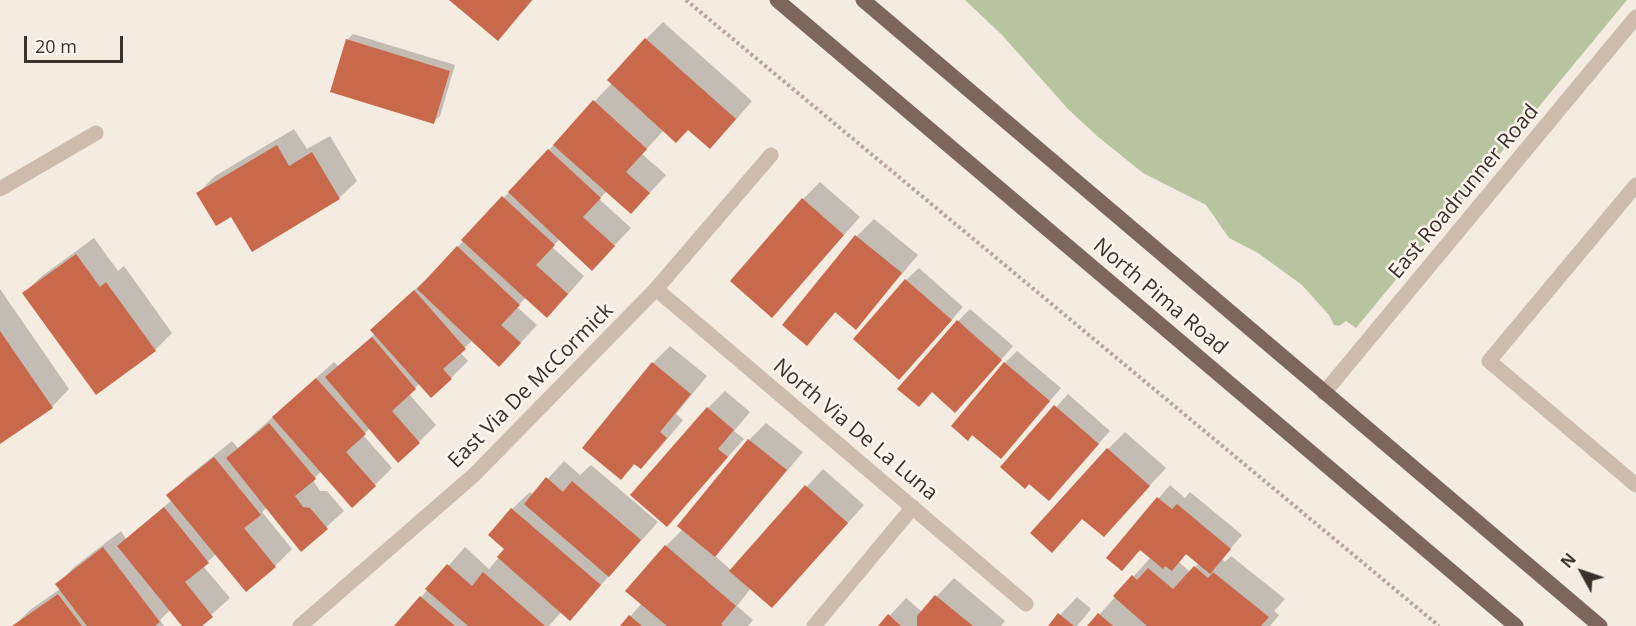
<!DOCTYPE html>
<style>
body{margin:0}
#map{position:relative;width:1636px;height:626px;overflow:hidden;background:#f4ebe1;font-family:"Open Sans",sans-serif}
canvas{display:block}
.north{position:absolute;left:1552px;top:542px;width:60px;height:60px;-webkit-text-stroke:4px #fbf5ee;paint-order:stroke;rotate:310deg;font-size:16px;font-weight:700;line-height:24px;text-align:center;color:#3b302b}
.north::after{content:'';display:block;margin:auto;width:21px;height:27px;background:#3b302b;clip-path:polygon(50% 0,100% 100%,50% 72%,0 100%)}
.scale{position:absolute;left:24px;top:36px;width:99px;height:27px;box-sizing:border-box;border:3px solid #3b302b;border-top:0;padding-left:8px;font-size:18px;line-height:21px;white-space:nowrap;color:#3b302b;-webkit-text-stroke:4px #fbf5ee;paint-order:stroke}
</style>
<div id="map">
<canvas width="1636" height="626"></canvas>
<div class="north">N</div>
<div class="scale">20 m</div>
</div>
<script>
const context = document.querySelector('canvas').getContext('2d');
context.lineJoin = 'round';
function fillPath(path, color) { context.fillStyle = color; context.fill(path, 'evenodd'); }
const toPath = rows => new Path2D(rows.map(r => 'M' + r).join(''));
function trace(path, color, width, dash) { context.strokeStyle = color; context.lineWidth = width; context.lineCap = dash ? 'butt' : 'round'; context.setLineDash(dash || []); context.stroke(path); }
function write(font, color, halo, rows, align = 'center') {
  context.font = font + ' "Open Sans",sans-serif'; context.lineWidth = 5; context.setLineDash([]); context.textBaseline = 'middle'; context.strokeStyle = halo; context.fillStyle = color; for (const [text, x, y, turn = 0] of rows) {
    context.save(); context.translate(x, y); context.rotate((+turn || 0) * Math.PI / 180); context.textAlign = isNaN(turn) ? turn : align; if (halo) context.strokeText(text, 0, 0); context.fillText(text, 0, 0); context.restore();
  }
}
fillPath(toPath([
 [965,0,1627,0,1356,328,1346,321,1339,326,1334,325,1329,315,1302,285,1258,253,1229,238,1206,205,1143,173,1097,136,1068,109,1002,35]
]), '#b8c4a0');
fillPath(toPath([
 [452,0,533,0,498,39],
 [663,22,752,101,727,130,664,130,642,154,666,175,648,195,607,191,599,199,631,228,609,251,560,239,552,247,584,276,564,299,526,297,517,307,537,325,517,347,473,340,460,352,468,361,451,378,420,383,409,394,436,425,419,442,370,428,363,435,392,468,375,485,321,471,313,480,320,491,327,491,344,511,301,550,267,507,262,512,292,549,275,566,216,554,203,566,230,598,199,626,184,626,171,609,160,620,164,626,14,626,30,610,60,589,57,585,74,567,121,531,126,539,172,500,168,496,186,478,232,441,238,448,334,362,338,366,376,333,389,313,432,274,612,83,646,39],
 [353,34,455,65,440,116,433,122,347,40],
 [294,129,307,149,330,136,357,181,339,198,198,193,215,176],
 [820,182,860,217,772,316,803,199],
 [874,219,918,255,856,328,836,312,807,344,785,325,857,236],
 [94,238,118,271,124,266,172,333,155,350,97,393,24,293,42,276],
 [919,268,963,307,912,365,906,280],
 [0,289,69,389,52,407,0,442],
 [970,309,1013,346,967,399,932,391,958,321],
 [670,346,707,376,676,414,683,420,658,450,641,467,636,463,621,478,653,363],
 [1017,351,1061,388,1013,444,1005,363],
 [725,391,750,412,734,431,744,439,667,525,708,408],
 [1068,394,1110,431,1049,499,1029,482,1002,467],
 [766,423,803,452,715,556,731,570,823,469,864,505,789,589,751,588,737,606,753,620,748,626,622,626,642,603,666,546,683,529,749,440],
 [1125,432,1166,468,1104,535,1083,518,1052,551,1108,449],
 [564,461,580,475,591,465,658,522,570,619,562,611,549,626,396,626,465,547,489,569,506,549,512,509,530,492,533,495],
 [1170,485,1185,498,1190,492,1242,535,1222,559,1225,562,1231,556,1285,599,1274,611,1279,615,1270,626,1089,626,1151,557,1141,548,1108,558],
 [1187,553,1199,563,1190,572,1179,562],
 [954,578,1005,621,1001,626,880,626,906,598,922,612],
 [1077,597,1091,609,1077,626,1050,626]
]), '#0003');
fillPath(toPath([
 [449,0,532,0,498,41],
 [645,38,736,119,710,149,688,130,676,143,607,80],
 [346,39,450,71,434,124,330,92],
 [593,100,647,149,626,172,650,193,631,214,553,145],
 [277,145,289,166,312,152,340,199,252,252,231,217,216,226,196,193],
 [548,149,601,198,583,217,615,246,592,271,508,192],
 [502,196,555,245,536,265,568,294,547,318,461,240],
 [802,198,844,235,772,318,730,281],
 [855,235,902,273,856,330,835,312,807,346,782,325],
 [457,246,520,305,501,325,521,343,499,367,417,289],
 [76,254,100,287,106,282,156,351,96,395,22,293],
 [905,279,952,320,899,380,853,339],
 [414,290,466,349,443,369,452,379,431,398,370,330],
 [957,320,1002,360,955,413,932,392,919,407,897,389],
 [0,331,53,408,0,444],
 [372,337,416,389,392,411,420,443,398,463,325,377],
 [652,362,691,394,660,432,667,438,641,469,634,464,621,480,582,448],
 [1004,362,1050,401,1001,459,972,435,968,441,951,426],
 [316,378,366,434,346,452,376,486,352,508,272,417],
 [1054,405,1099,444,1049,501,1029,484,1025,489,1000,467],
 [707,407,734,430,718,449,728,457,667,527,630,495],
 [269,423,316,479,295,496,303,507,310,508,328,529,301,552,226,458],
 [748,439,787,470,715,557,677,526],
 [1107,448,1150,486,1104,537,1082,519,1052,553,1030,533],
 [214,457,261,515,244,528,276,567,246,592,166,495],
 [546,477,563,492,572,481,641,540,609,577,524,504],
 [805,485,848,523,772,608,729,571],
 [1157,497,1172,509,1177,504,1231,549,1210,574,1186,554,1172,571,1165,566,1163,569,1140,550,1122,571,1106,558],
 [164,507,209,563,185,582,213,617,202,626,182,626,117,546],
 [511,508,601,585,570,621,497,557,504,549,488,535],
 [665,545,736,606,721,624,723,626,667,626,625,591],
 [103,547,160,622,155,626,87,626,55,584],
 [447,564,472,586,483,572,545,626,468,626,425,589],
 [1194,566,1208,578,1213,572,1269,617,1261,626,1147,626,1113,596,1132,575,1137,580,1148,568,1173,589],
 [58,594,82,626,12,626],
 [935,595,973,626,917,626,917,616],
 [420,596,455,626,394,626],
 [1058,613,1074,626,1048,626],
 [1098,613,1113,626,1087,626],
 [888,614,901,626,878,626],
 [629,615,642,626,620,626]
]), '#c8694b');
trace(toPath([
 [686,0,1439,626]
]), '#b9a596', 4, [3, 3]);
trace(toPath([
 [1636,185,1489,361,1636,485],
 [0,189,96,133],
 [656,289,1026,604],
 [1324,393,1636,17],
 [300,626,474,475,656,289,771,155],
 [814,626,913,507]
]), '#cdbbac', 15);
trace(toPath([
 [777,0,1516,626],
 [863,0,1600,626]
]), '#7d675c', 15);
write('21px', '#3b302b', '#fbf5ee', [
 ["East Roadrunner Road",1464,192,-50],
 ["North Pima Road",1160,297,40],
 ["East Via De McCormick",531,386,-45],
 ["North Via De La Luna",855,430,40]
]);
</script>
